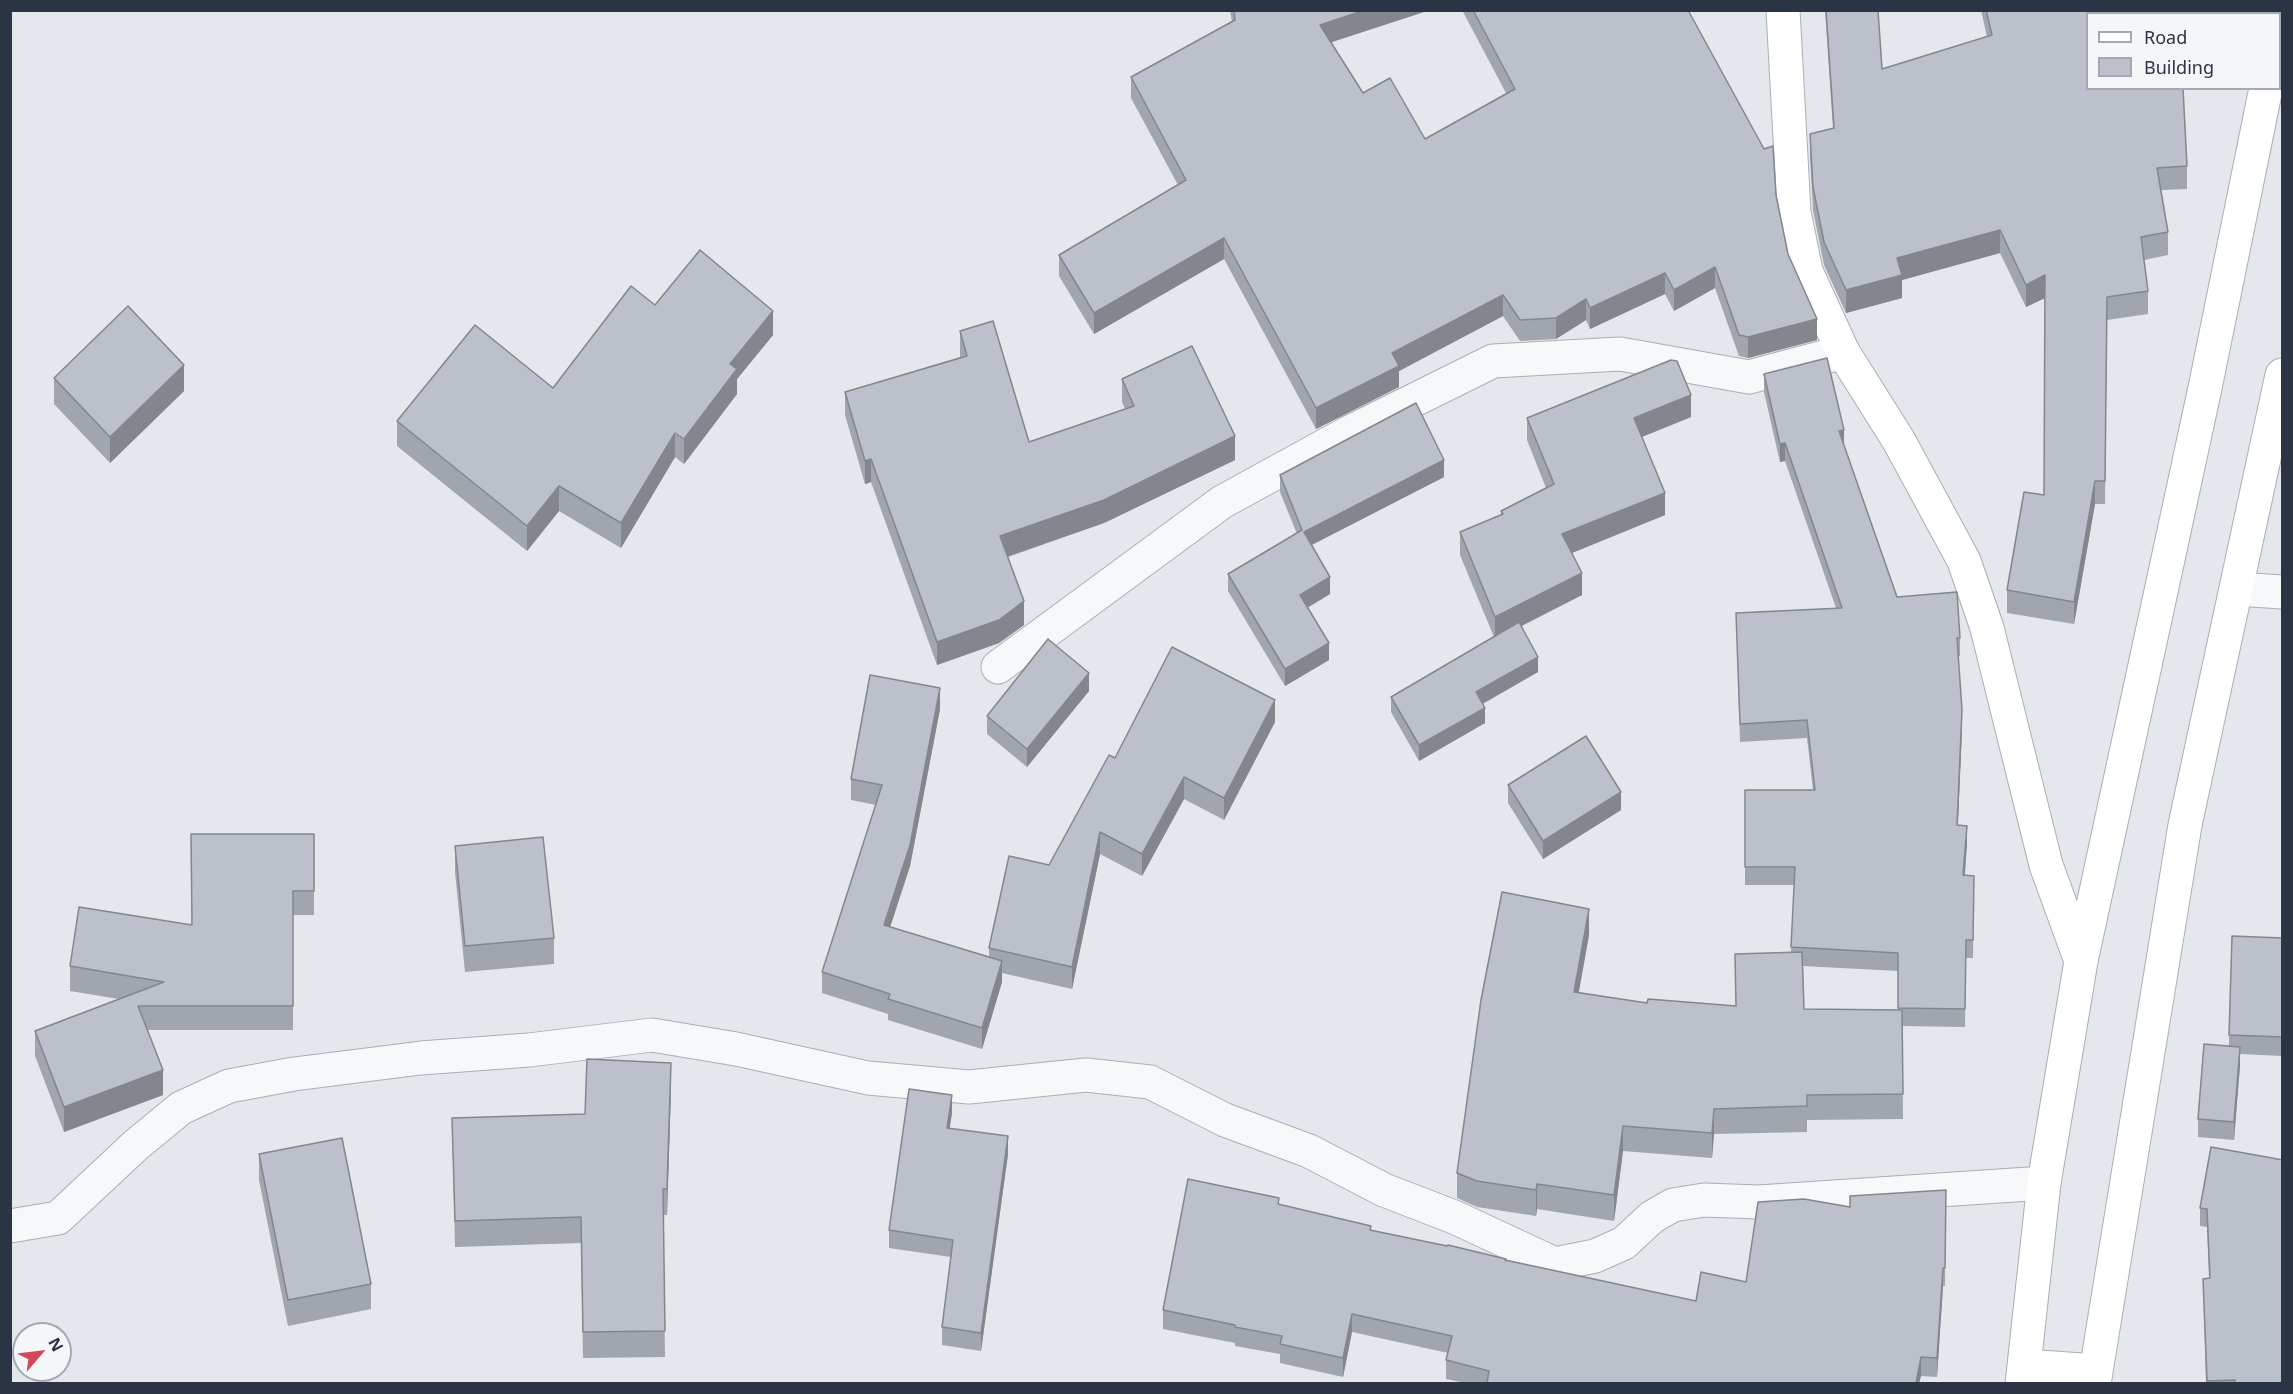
<!DOCTYPE html>
<style>
body{margin:0}
#map{position:relative;width:2293px;height:1394px;overflow:hidden;background:#e4e7ec;font-family:"Noto Sans",sans-serif}
canvas{display:block}
.frame{position:absolute;inset:0;border:12px solid #2b3445;pointer-events:none}
.legend{position:absolute;left:2086px;top:12px;width:195px;height:78px;box-sizing:border-box;background:#f4f6f9;border:2px solid #a4a8b1;margin:0;padding:8px 10px;list-style:none;font-size:18px;color:#2b3445}
.legend li{display:flex;align-items:center;gap:12px;height:30px}
.legend b{width:30px;border:2px solid #a4a8b1}
.north{position:absolute;left:12px;top:1322px;width:60px;height:60px;box-sizing:border-box;background:#f4f6f9;border:2px solid #a4a8b1;border-radius:50%;rotate:62deg;font-size:16px;font-weight:700;line-height:24px;text-align:center;color:#2b3445}
.north::after{content:'';display:block;margin:auto;width:21px;height:27px;background:#d1495b;clip-path:polygon(50% 0,100% 100%,50% 72%,0 100%)}
</style>
<div id="map">
<canvas width="2293" height="1394"></canvas>
<div class="frame"></div>
<ul class="legend">
<li><b style="height:8px;background:#fff"></b>Road</li>
<li><b style="height:16px;background:#bbc0ca"></b>Building</li>
</ul>
<div class="north">N</div>
</div>
<script>
const context = document.querySelector('canvas').getContext('2d');
context.lineJoin = 'round';
const toPath = rows => new Path2D(rows.map(r => 'M' + r).join(''));
function trace(path, color, width, dash) { context.strokeStyle = color; context.lineWidth = width; context.lineCap = dash ? 'butt' : 'round'; context.setLineDash(dash || []); context.stroke(path); }
function fillPath(path, color) { context.fillStyle = color; context.fill(path, 'evenodd'); }
const street = toPath([
 [2237,589,2282,592],
 [998,667,1222,502,1348,433,1493,361,1620,354,1749,377,1843,352],
 [10,1226,58,1218,136,1145,181,1108,229,1086,294,1074,421,1058,529,1050,652,1035,736,1049,868,1078,969,1087,1086,1075,1150,1082,1225,1120,1309,1151,1384,1190,1454,1217,1555,1264,1595,1256,1624,1243,1652,1217,1673,1205,1704,1200,1759,1202,2044,1183]
]);
const secondary = toPath([
 [1783,10,1794,212,1806,271,1843,352,1899,441,1964,561,1987,628,2046,865,2081,961],
 [2280,20,2281,10],
 [2025,1366,2096,1371],
 [2022,1384,2044,1183,2081,961,2205,388,2266,88],
 [2094,1384,2185,825,2282,375]
]);
trace(street, '#a9aeb7', 35);
trace(secondary, '#a9aeb7', 35);
trace(street, '#f7f8fa', 33);
trace(secondary, '#fff', 33);
fillPath(toPath([
 [1230,10,1430,10,1331,42,1363,93,1425,139,1506,93,1462,10,1688,10,1776,195,1788,254,1817,340,1748,358,1739,356,1715,288,1674,311,1665,294,1590,329,1586,320,1556,339,1520,341,1503,316,1399,371,1399,387,1316,429,1224,259,1094,334,1059,276,1059,255,1178,185,1131,98,1131,77,1232,22],
 [1825,10,1878,10,1882,69,1987,37,1981,10,2179,10,2187,166,2187,189,2161,190,2168,232,2168,255,2144,260,2148,291,2148,314,2107,320,2105,504,2095,504,2074,624,2007,613,2007,590,2044,495,2045,298,2026,307,2000,253,1902,280,1902,298,1846,313,1824,265,1813,210,1810,157,1810,134,1833,128],
 [655,305,773,335,737,379,737,394,684,464,675,457,621,548,559,511,527,551,397,446,397,421,553,388],
 [960,331,1029,442,1125,409,1122,402,1122,379,1235,460,1104,523,1008,557,1024,625,999,643,937,665,871,482,865,484,845,415,845,392,960,357],
 [1764,374,1844,445,1897,597,1960,638,1960,656,1958,656,1962,728,1958,825,1967,844,1965,875,1974,876,1973,958,1966,958,1965,1027,1902,1026,1903,1119,1807,1120,1807,1132,1714,1134,1712,1158,1623,1151,1614,1221,1537,1209,1536,1216,1477,1207,1457,1198,1457,1173,1589,935,1579,992,1647,1003,1736,1006,1735,954,1791,952,1794,885,1745,885,1745,790,1813,790,1807,738,1740,742,1736,613,1836,608,1785,461,1780,462,1764,392],
 [1803,966,1898,971,1898,1010,1804,1009],
 [54,378,184,391,110,463,54,404],
 [1691,417,1642,437,1665,515,1572,553,1582,595,1522,626,1538,672,1483,704,1485,723,1419,761,1391,712,1391,697,1494,637,1460,555,1460,532,1501,515,1501,511,1546,488,1527,440,1527,418],
 [1280,475,1444,477,1311,545,1330,594,1307,608,1329,660,1285,686,1228,591,1228,574,1297,534,1280,492],
 [1089,691,1027,767,987,734,987,716],
 [940,709,910,866,890,927,989,957,989,948,1049,865,1115,758,1275,722,1224,820,1184,799,1142,876,1100,854,1072,989,1002,973,1002,982,982,1049,888,1020,888,1014,822,993,822,972,876,805,851,800,851,779],
 [1508,785,1621,810,1543,859,1508,803],
 [314,834,314,915,293,915,293,1030,148,1030,163,1095,64,1132,35,1056,35,1031,119,999,70,991,70,966,192,925],
 [455,846,554,938,554,964,465,972,455,872],
 [2283,938,2283,1056,2240,1054,2240,1065,2234,1140,2198,1137,2198,1119,2229,1046,2229,1035],
 [671,1088,667,1215,663,1215,665,1357,583,1358,581,1243,455,1247,452,1118,585,1114],
 [952,1113,949,1128,1008,1154,981,1351,942,1345,942,1327,951,1257,889,1248,889,1230],
 [259,1154,371,1284,371,1309,288,1326,259,1180],
 [2283,1160,2283,1383,2206,1383,2203,1279,2209,1278,2207,1227,2200,1226,2200,1208],
 [1946,1190,1945,1286,1943,1286,1937,1377,1921,1376,1919,1383,1466,1383,1446,1379,1446,1360,1448,1353,1352,1332,1343,1377,1280,1363,1280,1354,1235,1346,1235,1343,1163,1329,1163,1310,1279,1204,1371,1230,1506,1260,1696,1301,1746,1282,1850,1207]
]), '#a1a5ae');
fillPath(toPath([
 [1365,10,1430,10,1320,46,1320,25],
 [2000,230,2000,253,1902,280,1902,298,1846,313,1846,290,1897,258],
 [1224,238,1224,259,1094,334,1094,313],
 [1715,267,1715,288,1674,311,1674,290],
 [1665,273,1665,294,1590,329,1590,308],
 [2045,275,2045,298,2026,307,2026,285],
 [1503,295,1503,316,1399,371,1399,387,1316,429,1316,408,1392,353],
 [1586,299,1586,320,1556,339,1556,318],
 [773,311,773,335,737,379,737,394,684,464,684,439,730,364],
 [1817,319,1817,340,1748,358,1748,337],
 [184,365,184,391,110,463,110,437],
 [1691,395,1691,417,1634,440,1634,418],
 [1844,430,1844,448,1839,431],
 [675,433,675,457,621,548,621,523],
 [1235,436,1235,460,1104,523,1000,559,1000,536],
 [1785,443,1785,461,1780,462,1780,444],
 [871,459,871,482,865,484,865,461],
 [1444,460,1444,477,1304,549,1304,532],
 [2095,481,2095,504,2074,624,2074,602],
 [559,486,559,511,527,551,527,526],
 [1665,493,1665,515,1562,557,1562,534],
 [1582,573,1582,595,1495,639,1495,617],
 [1330,577,1330,594,1300,612,1300,595],
 [1024,601,1024,625,999,643,937,665,937,642],
 [1329,643,1329,660,1285,686,1285,669],
 [1538,657,1538,672,1476,707,1476,692],
 [1089,673,1089,691,1027,767,1027,749],
 [940,688,940,709,910,866,884,946,884,925],
 [1275,700,1275,722,1224,820,1224,798],
 [1485,708,1485,723,1419,761,1419,745],
 [1962,710,1962,728,1957,843,1957,825],
 [1184,777,1184,799,1142,876,1142,854],
 [1621,792,1621,810,1543,859,1543,841],
 [1967,826,1967,844,1963,893,1963,875],
 [1100,832,1100,854,1072,989,1072,967],
 [1589,909,1589,935,1574,1017,1574,992],
 [1002,961,1002,982,982,1049,982,1028],
 [2240,1047,2240,1065,2234,1140,2234,1122],
 [671,1063,671,1088,667,1215,667,1189],
 [163,1070,163,1095,64,1132,64,1107],
 [952,1095,952,1113,947,1146,947,1128],
 [1714,1109,1714,1134,1712,1158,1712,1133],
 [1623,1126,1623,1151,1614,1221,1614,1195],
 [1008,1136,1008,1154,981,1351,981,1333],
 [1537,1184,1537,1209,1536,1216,1536,1190],
 [1943,1268,1943,1286,1937,1377,1937,1358],
 [1352,1314,1352,1332,1343,1377,1343,1358],
 [1921,1357,1921,1376,1919,1383,1916,1383]
]), '#83868d');
const building = toPath([
 [1234,10,1365,10,1320,25,1363,93,1390,78,1425,139,1515,89,1473,10,1688,10,1764,149,1773,146,1776,195,1788,254,1817,319,1748,337,1739,335,1715,267,1674,290,1665,273,1590,308,1586,299,1556,318,1520,320,1503,295,1392,353,1399,366,1316,408,1224,238,1094,313,1059,255,1186,180,1131,77,1235,20,1234,10],
 [1826,10,1878,10,1882,69,1992,35,1986,10,2179,10,2179,14,2088,14,2088,88,2183,88,2187,166,2157,168,2168,232,2141,237,2148,291,2107,297,2105,481,2095,481,2074,602,2007,590,2024,492,2044,495,2045,275,2026,285,2000,230,1897,258,1902,275,1846,290,1824,242,1813,187,1810,134,1834,128,1826,10],
 [700,250,773,311,730,364,737,369,684,439,675,433,621,523,559,486,527,526,397,421,475,325,553,388,631,286,655,305,700,250],
 [128,306,184,365,110,437,54,378,128,306],
 [993,321,1029,442,1134,406,1122,379,1192,346,1235,436,1104,500,1000,536,1024,601,999,620,937,642,871,459,865,461,845,392,967,356,960,331,993,321],
 [1827,358,1844,430,1839,431,1897,597,1957,592,1960,638,1957,638,1962,710,1957,825,1967,826,1963,875,1974,876,1973,940,1966,940,1965,1009,1898,1008,1898,953,1791,947,1795,867,1745,867,1745,790,1815,790,1807,720,1740,724,1736,613,1842,608,1785,443,1780,444,1764,374,1827,358],
 [1671,360,1677,361,1691,395,1634,418,1665,493,1562,534,1582,573,1495,617,1460,532,1503,514,1501,511,1554,484,1527,418,1671,360],
 [1416,403,1444,460,1304,532,1330,577,1300,595,1329,643,1285,669,1228,574,1302,530,1280,475,1416,403],
 [1519,622,1538,657,1476,692,1485,708,1419,745,1391,697,1519,622],
 [1048,639,1089,673,1027,749,987,716,1048,639],
 [1172,647,1275,700,1224,798,1184,777,1142,854,1100,832,1072,967,989,948,1009,856,1049,865,1109,755,1115,758,1172,647],
 [870,675,940,688,910,845,884,925,1002,961,982,1028,888,999,890,994,822,972,882,785,851,779,870,675],
 [1586,736,1621,792,1543,841,1508,785,1586,736],
 [191,834,314,834,314,891,293,891,293,1006,138,1006,163,1070,64,1107,35,1031,164,982,70,966,79,907,192,925,191,834],
 [543,837,554,938,465,946,455,846,543,837],
 [1502,892,1589,909,1574,992,1647,1003,1648,999,1736,1006,1735,954,1802,952,1804,1009,1902,1010,1903,1094,1807,1095,1807,1106,1714,1109,1712,1133,1623,1126,1614,1195,1537,1184,1536,1190,1477,1181,1457,1173,1481,1000,1502,892],
 [2232,936,2283,938,2283,1037,2229,1035,2232,936],
 [2204,1044,2240,1047,2234,1122,2198,1119,2204,1044],
 [587,1059,671,1063,667,1189,663,1189,665,1331,583,1332,581,1217,455,1221,452,1118,585,1114,587,1059],
 [909,1089,952,1095,947,1128,1008,1136,981,1333,942,1327,953,1240,889,1230,909,1089],
 [342,1138,371,1284,288,1300,259,1154,342,1138],
 [2211,1147,2283,1160,2283,1383,2235,1383,2235,1380,2207,1381,2203,1279,2210,1278,2207,1209,2200,1208,2211,1147],
 [1188,1179,1279,1198,1278,1204,1371,1226,1370,1230,1447,1246,1448,1245,1506,1259,1505,1260,1696,1301,1701,1272,1746,1282,1758,1202,1804,1199,1850,1207,1850,1196,1946,1190,1945,1268,1943,1268,1937,1358,1921,1357,1916,1383,1487,1383,1489,1371,1446,1360,1452,1336,1352,1314,1343,1358,1280,1344,1282,1336,1235,1327,1235,1325,1163,1310,1188,1179]
]);
fillPath(building, '#bbc0ca');
trace(building, '#83868d', 1.5);
</script>
